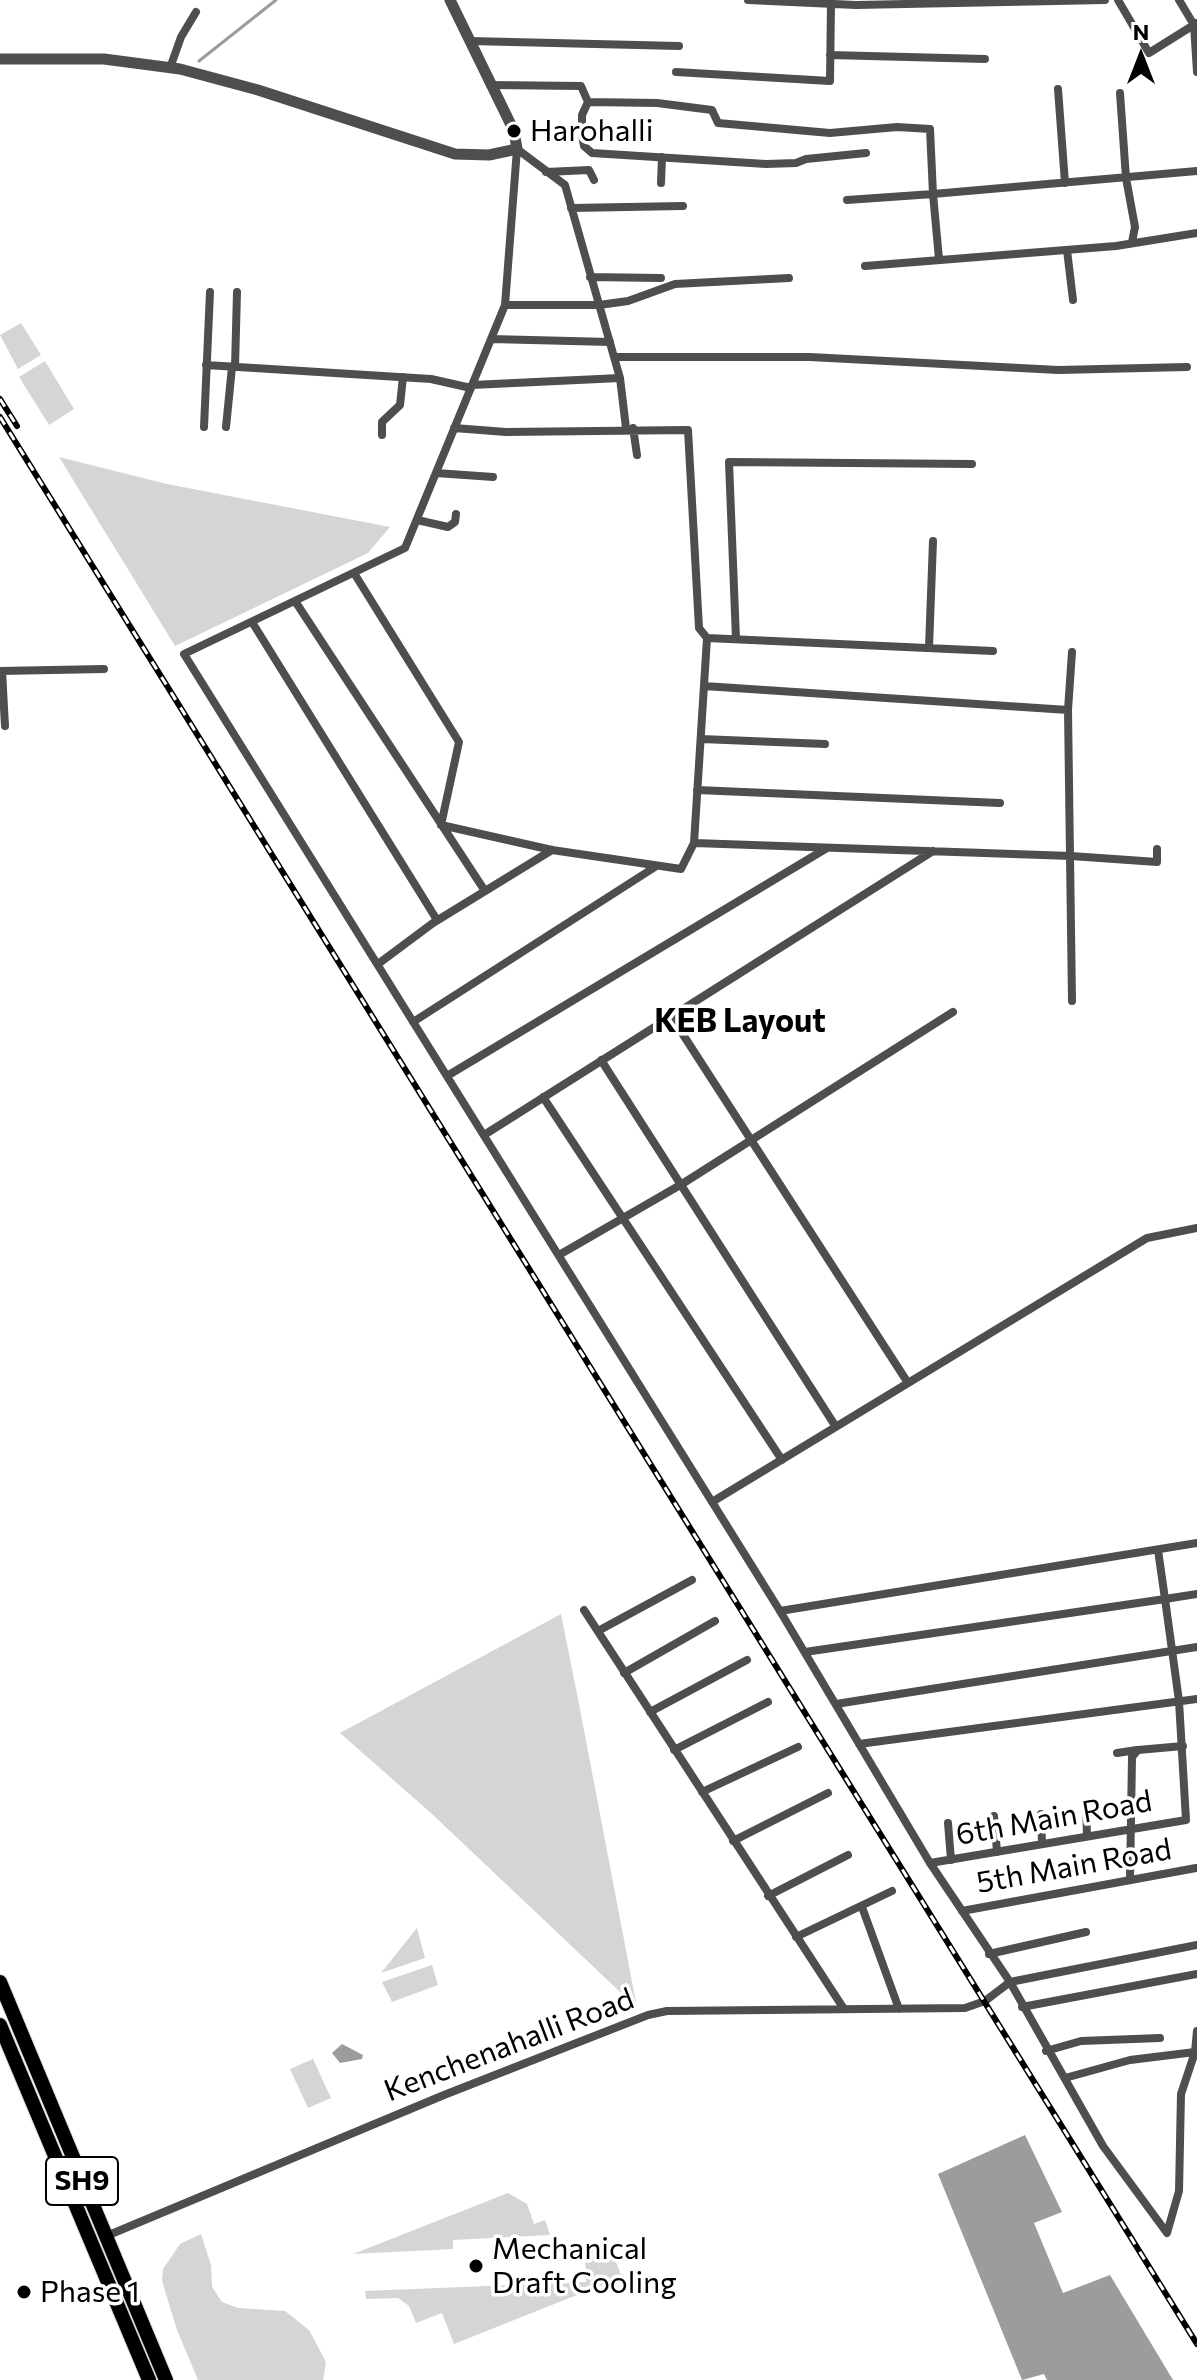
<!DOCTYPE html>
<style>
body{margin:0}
#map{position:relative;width:1197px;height:2380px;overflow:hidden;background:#fff;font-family:Commissioner,sans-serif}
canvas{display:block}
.north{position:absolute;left:1101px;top:16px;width:80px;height:80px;-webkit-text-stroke:6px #fff;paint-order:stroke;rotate:0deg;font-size:22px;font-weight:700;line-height:32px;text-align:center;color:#000}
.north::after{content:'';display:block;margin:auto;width:28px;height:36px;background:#000;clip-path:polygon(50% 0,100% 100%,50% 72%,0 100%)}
</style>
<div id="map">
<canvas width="1197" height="2380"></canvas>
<div class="north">N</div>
</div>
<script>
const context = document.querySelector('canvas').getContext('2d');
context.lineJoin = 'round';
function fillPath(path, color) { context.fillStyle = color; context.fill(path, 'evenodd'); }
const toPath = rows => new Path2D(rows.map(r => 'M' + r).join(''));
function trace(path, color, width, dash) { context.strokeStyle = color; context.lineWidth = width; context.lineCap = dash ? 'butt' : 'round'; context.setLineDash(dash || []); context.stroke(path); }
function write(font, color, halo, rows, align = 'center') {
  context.font = font + ' Commissioner,sans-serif'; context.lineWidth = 7; context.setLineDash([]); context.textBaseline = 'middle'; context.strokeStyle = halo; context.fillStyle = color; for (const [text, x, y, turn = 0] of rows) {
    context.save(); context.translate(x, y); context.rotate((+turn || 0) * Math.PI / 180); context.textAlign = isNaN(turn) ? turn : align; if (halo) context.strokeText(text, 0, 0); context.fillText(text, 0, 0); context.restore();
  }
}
fillPath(toPath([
 [21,323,41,355,18,369,0,335],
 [45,361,74,409,49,425,19,377],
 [59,457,167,484,390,527,368,553,175,646],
 [561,1614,579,1704,637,2008,432,1814,340,1733],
 [417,1928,425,1958,381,1973],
 [432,1965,438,1985,392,2002,382,1982],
 [313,2059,331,2098,308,2108,290,2069],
 [508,2193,527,2204,534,2224,545,2220,550,2235,453,2240,453,2249,353,2254],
 [201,2234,211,2265,212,2287,222,2302,238,2308,285,2311,309,2330,326,2362,323,2380,198,2380,177,2330,162,2281,163,2269,180,2244],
 [608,2242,622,2277,454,2344,442,2313,416,2323,409,2306,398,2298,366,2299,365,2291,586,2282,585,2251]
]), '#d5d5d5');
fillPath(toPath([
 [342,2044,363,2055,362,2059,340,2063,332,2053],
 [1025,2135,1062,2212,1034,2223,1063,2293,1110,2275,1173,2380,1047,2380,1044,2374,1022,2380,938,2174]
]), '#9c9c9c');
trace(toPath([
 [199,61,276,0]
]), '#9c9c9c', 3);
const primary = toPath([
 [0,1982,166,2380],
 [0,2025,149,2380]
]);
trace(primary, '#dbdbdb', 16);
trace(toPath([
 [748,0,856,5,1105,0],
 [1118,0,1149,53,1197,23],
 [1179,0,1194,25,1197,72],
 [470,41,679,46],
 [830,55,985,59],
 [170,68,181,37,196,12],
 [676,72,830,81,831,4],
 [490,85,581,86,588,102,657,103,712,110,718,123,830,133,897,127,930,129,933,194,847,200],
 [1058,89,1065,183],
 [1120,93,1126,178,1135,227,1132,242],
 [588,102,582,115,582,134,584,146,592,153,766,164,796,163,806,159,866,153],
 [517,149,505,305,405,548,184,654,780,1611,930,1863,1010,1982,1103,2146,1167,2233,1179,2191,1181,2094,1195,2052,1197,2031],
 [517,149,565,185,620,378,626,428],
 [546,172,589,170,594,180],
 [661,183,662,157],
 [571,208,683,206],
 [1067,250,1073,300],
 [939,259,933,194,1197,171],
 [865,266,1116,246,1197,233],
 [590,277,661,278],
 [505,305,599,305,628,301,675,284,789,278],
 [491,339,610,342],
 [614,357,810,357,1058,370,1187,367],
 [206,365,431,379,471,388],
 [235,367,237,292],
 [472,385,620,378],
 [204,427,210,292],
 [226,427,232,367],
 [633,428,637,455],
 [382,435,382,422,400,405,403,377],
 [436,473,493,477],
 [417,520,448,527,455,522,456,514],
 [354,573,459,742,441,825,552,850,681,869,694,843,707,638,699,628,688,430,506,432,454,428],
 [295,601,485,891],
 [252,622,437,920],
 [707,638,993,651],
 [736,639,729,462,972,464],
 [929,648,933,541],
 [0,671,104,669],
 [2,671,5,726],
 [704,686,1068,710],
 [701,739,825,744],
 [697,790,1000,803],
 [694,843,1071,856,1157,862,1157,849],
 [378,964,433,923,552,850],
 [1072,1001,1068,710,1072,652],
 [671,1016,908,1383],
 [413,1022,655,867],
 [601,1060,836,1427],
 [447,1076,827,848],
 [543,1097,782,1460],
 [484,1135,933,851],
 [559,1255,682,1184,953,1012],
 [712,1502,1147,1238,1197,1228],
 [584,1610,844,2009],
 [780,1611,1197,1543],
 [598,1631,692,1580],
 [805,1652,1165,1599,1158,1550],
 [624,1673,715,1621],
 [836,1704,1197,1647],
 [650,1712,747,1660],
 [859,1744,1197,1699],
 [674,1750,768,1702],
 [1117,1753,1137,1750],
 [702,1792,798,1747],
 [1086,1803,1087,1836],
 [1041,1814,1042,1844],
 [994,1816,997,1852],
 [948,1823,951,1860],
 [733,1841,828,1793],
 [930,1863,1186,1820,1179,1701,1165,1599,1197,1594],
 [1130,1880,1132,1757,1138,1750,1183,1746],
 [768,1896,848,1855],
 [862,1907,899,2009],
 [962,1911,1196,1868],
 [796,1937,892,1891],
 [989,1954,1086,1932],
 [1022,2007,1197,1974],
 [1046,2051,1081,2041,1160,2038],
 [1065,2078,1130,2060,1195,2052],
 [104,2237,444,2095,648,2015,667,2011,965,2008,985,2001,1010,1982,1197,1945]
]), '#4e4e4e', 8);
trace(toPath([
 [0,59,104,59,180,69,258,90,455,154,489,155,517,149,514,131,450,0]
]), '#4e4e4e', 11);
trace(primary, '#000', 14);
const rail = toPath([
 [0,399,17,426],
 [0,417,1197,2344]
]);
trace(rail, '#000', 6);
trace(rail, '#fff', 3, [9]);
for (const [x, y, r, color] of [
 [514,131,8,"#000"],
 [476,2266,8,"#000"],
 [24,2292,8,"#000"]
]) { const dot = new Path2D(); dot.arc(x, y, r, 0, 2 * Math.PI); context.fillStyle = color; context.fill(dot); trace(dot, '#fff', 3); }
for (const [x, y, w] of [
 [82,2181,72]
]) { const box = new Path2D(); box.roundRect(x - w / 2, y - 24, w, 48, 6); context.fillStyle = '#fff'; context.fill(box); trace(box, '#000', 2); }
write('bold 28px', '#000', null, [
 ["SH9",82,2181]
]);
write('30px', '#000', '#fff', [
 ["Harohalli",530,131],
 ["Mechanical",492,2249],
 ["Draft Cooling",492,2283],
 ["Phase 1",40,2292]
], 'left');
write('30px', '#000', '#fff', [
 ["6th Main Road",1054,1818,-10],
 ["5th Main Road",1074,1866,-10],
 ["Kenchenahalli Road",509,2045,-21]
]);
write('bold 32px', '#000', '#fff', [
 ["KEB Layout",740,1021]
]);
</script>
